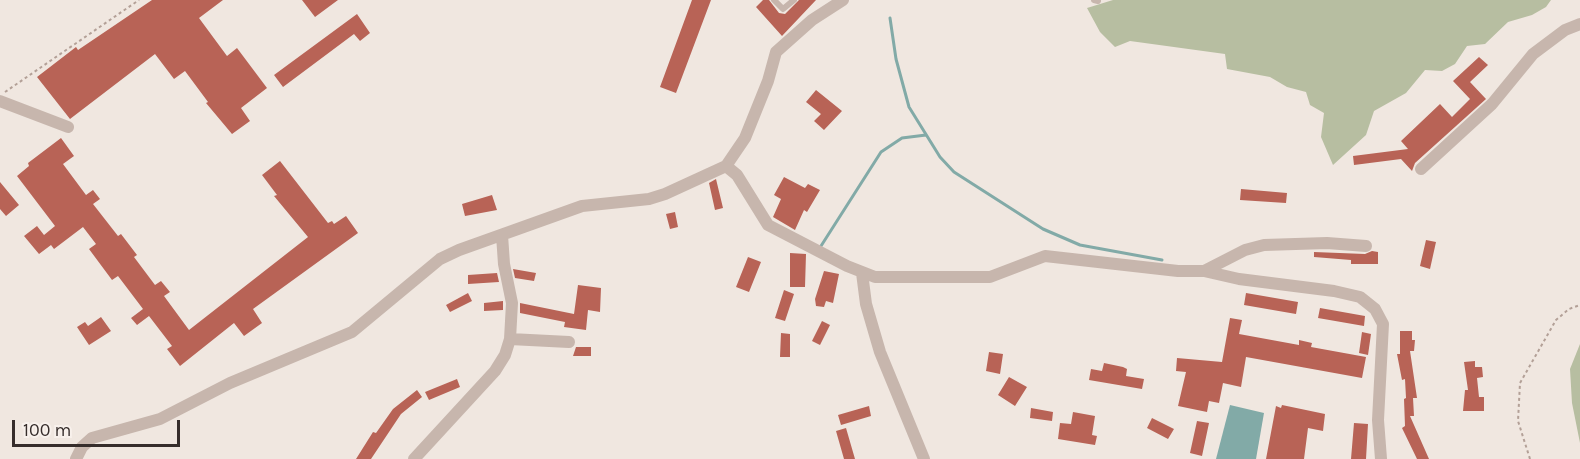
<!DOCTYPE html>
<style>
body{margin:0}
#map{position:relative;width:1580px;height:459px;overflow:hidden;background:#f0e7e0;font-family:Karla,sans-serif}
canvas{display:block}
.scale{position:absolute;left:12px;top:420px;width:168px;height:27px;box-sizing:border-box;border:3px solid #362d2b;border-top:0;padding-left:8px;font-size:18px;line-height:21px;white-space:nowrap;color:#362d2b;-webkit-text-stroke:4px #f8f1ec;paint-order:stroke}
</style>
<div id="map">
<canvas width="1580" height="459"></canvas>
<div class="scale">100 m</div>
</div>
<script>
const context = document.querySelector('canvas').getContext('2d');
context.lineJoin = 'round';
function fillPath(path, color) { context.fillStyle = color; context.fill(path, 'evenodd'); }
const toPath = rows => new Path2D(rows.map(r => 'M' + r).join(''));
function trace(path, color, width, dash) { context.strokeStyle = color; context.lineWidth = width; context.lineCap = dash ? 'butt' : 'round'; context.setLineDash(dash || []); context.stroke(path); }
fillPath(toPath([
 [1113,0,1551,0,1546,7,1532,15,1508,22,1485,44,1467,46,1455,64,1442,71,1425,70,1406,93,1374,111,1366,135,1333,165,1321,137,1324,113,1310,105,1306,92,1287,87,1270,77,1227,69,1225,54,1130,41,1115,47,1100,32,1087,8],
 [1580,344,1580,443,1572,403,1570,369]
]), '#b7bea1');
fillPath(toPath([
 [1230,405,1264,413,1256,459,1216,459]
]), '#82aaa7');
trace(toPath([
 [890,18,896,59,909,107,940,157,954,172,1043,229,1080,245,1162,260],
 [821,246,881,152,902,138,926,135]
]), '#82aaa7', 3);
fillPath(toPath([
 [152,0,223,0,199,18,227,56,237,48,267,88,241,108,250,121,232,134,206,103,208,102,185,71,174,79,155,54,70,119,37,77,76,47,78,50],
 [302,0,338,0,315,17],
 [692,0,711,0,676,93,660,87],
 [763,0,769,0,779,13,785,14,799,0,816,0,782,36,756,7],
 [357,14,370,33,360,41,354,34,283,87,274,75],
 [1479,57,1488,65,1470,82,1486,99,1415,163,1412,171,1401,159,1354,165,1353,156,1408,149,1401,141,1440,104,1452,117,1470,99,1453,81],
 [816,90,842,111,824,130,814,121,821,114,806,102],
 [61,138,74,156,63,164,86,195,93,190,100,199,93,204,118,236,121,234,137,255,134,257,155,285,161,281,170,292,164,296,189,330,308,237,274,196,277,195,262,175,280,161,328,223,332,221,334,224,346,216,358,233,253,309,262,323,244,336,234,323,180,366,167,349,172,346,149,316,137,325,131,318,143,309,118,276,112,280,89,249,96,244,83,227,54,249,51,245,39,254,24,236,37,226,44,235,55,226,17,176,29,166,28,163],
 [784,177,805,188,808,184,820,190,807,212,804,210,795,230,773,217,781,199,774,195],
 [716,179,723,208,715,210,709,183],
 [0,182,19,205,6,216,0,209],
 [1241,189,1287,193,1286,203,1240,200],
 [492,195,497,210,465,216,462,204],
 [675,212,678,227,670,229,666,214],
 [1426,240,1436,242,1430,269,1420,266],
 [1372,251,1378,252,1378,264,1351,264,1351,260,1314,257,1314,252,1365,254],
 [790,253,806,254,805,287,790,287],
 [748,257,761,262,749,292,736,287],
 [513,269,536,273,534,281,515,278],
 [824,271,839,274,833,303,826,301,824,307,816,306,815,299],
 [497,273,499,282,468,284,468,275],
 [578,285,601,288,600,312,588,310,586,330,564,327,565,322,520,313,520,303,574,314],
 [784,290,794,294,785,321,775,318],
 [468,293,472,301,450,312,446,305],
 [1246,293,1298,302,1296,314,1244,305],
 [503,301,503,310,484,311,484,303],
 [1320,308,1365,316,1364,326,1318,318],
 [101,317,111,331,89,345,77,327,85,322,88,326],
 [1230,318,1242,320,1239,334,1299,345,1299,340,1312,343,1311,347,1366,357,1362,378,1246,357,1241,387,1223,383,1219,403,1209,401,1207,412,1178,406,1186,372,1176,371,1177,358,1222,362],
 [822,321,830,325,820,345,812,341],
 [1400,331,1412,331,1412,340,1415,340,1414,351,1410,351,1417,398,1413,398,1414,416,1410,416,1429,459,1417,459,1402,428,1405,426,1404,399,1406,398,1405,379,1402,380,1397,354,1400,354],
 [1362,332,1371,334,1368,355,1359,353],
 [781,333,790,334,790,357,780,357],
 [576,347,591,347,591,356,573,356],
 [989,352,1003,354,1000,374,986,371],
 [1475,361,1475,367,1482,367,1483,377,1477,378,1479,397,1484,397,1484,411,1463,411,1465,390,1468,390,1464,362],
 [1104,363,1123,367,1127,369,1126,376,1144,379,1142,389,1089,380,1091,369,1102,371],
 [1009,377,1027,387,1015,406,998,395],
 [457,379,460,387,429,400,425,392],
 [417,390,422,397,401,414,371,459,356,459,373,432,376,433,393,409],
 [1282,405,1325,414,1323,431,1308,428,1304,459,1266,459,1276,406,1281,408],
 [869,406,871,416,841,425,838,415],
 [1031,408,1053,412,1052,421,1030,418],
 [1073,412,1095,416,1092,435,1097,436,1095,445,1058,439,1060,423,1071,424],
 [1152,418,1174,429,1168,439,1147,428],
 [1197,421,1209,423,1202,456,1190,453],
 [1354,423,1368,424,1366,459,1351,459],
 [846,428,855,459,844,459,836,431]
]), '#b86356');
trace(toPath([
 [5,92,139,0],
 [1530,459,1518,421,1520,383,1556,320,1569,309,1580,305]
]), '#b3a097', 2, [3, 3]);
trace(toPath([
 [774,0,783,9,794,0],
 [1094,0,1098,1]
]), '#c7b6ad', 6);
trace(toPath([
 [0,101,68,127],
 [726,166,737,175,768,225,847,266,875,277,990,277,1045,256,1178,271,1204,271,1245,250,1264,245,1327,243,1366,246],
 [1421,169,1492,104,1533,54,1565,30,1580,24],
 [1204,271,1239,279,1334,291,1360,297,1375,309,1383,324,1378,420,1381,459],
 [862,273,866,304,880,352,924,459],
 [510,339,569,342],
 [76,459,82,447,92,438,160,419,230,383,352,332,440,259,459,250,582,206,649,199,665,194,726,166,745,138,768,81,776,52,812,20,843,0],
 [414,459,495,371,505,355,510,339,512,303,504,264,502,235]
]), '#c7b6ad', 12);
</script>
